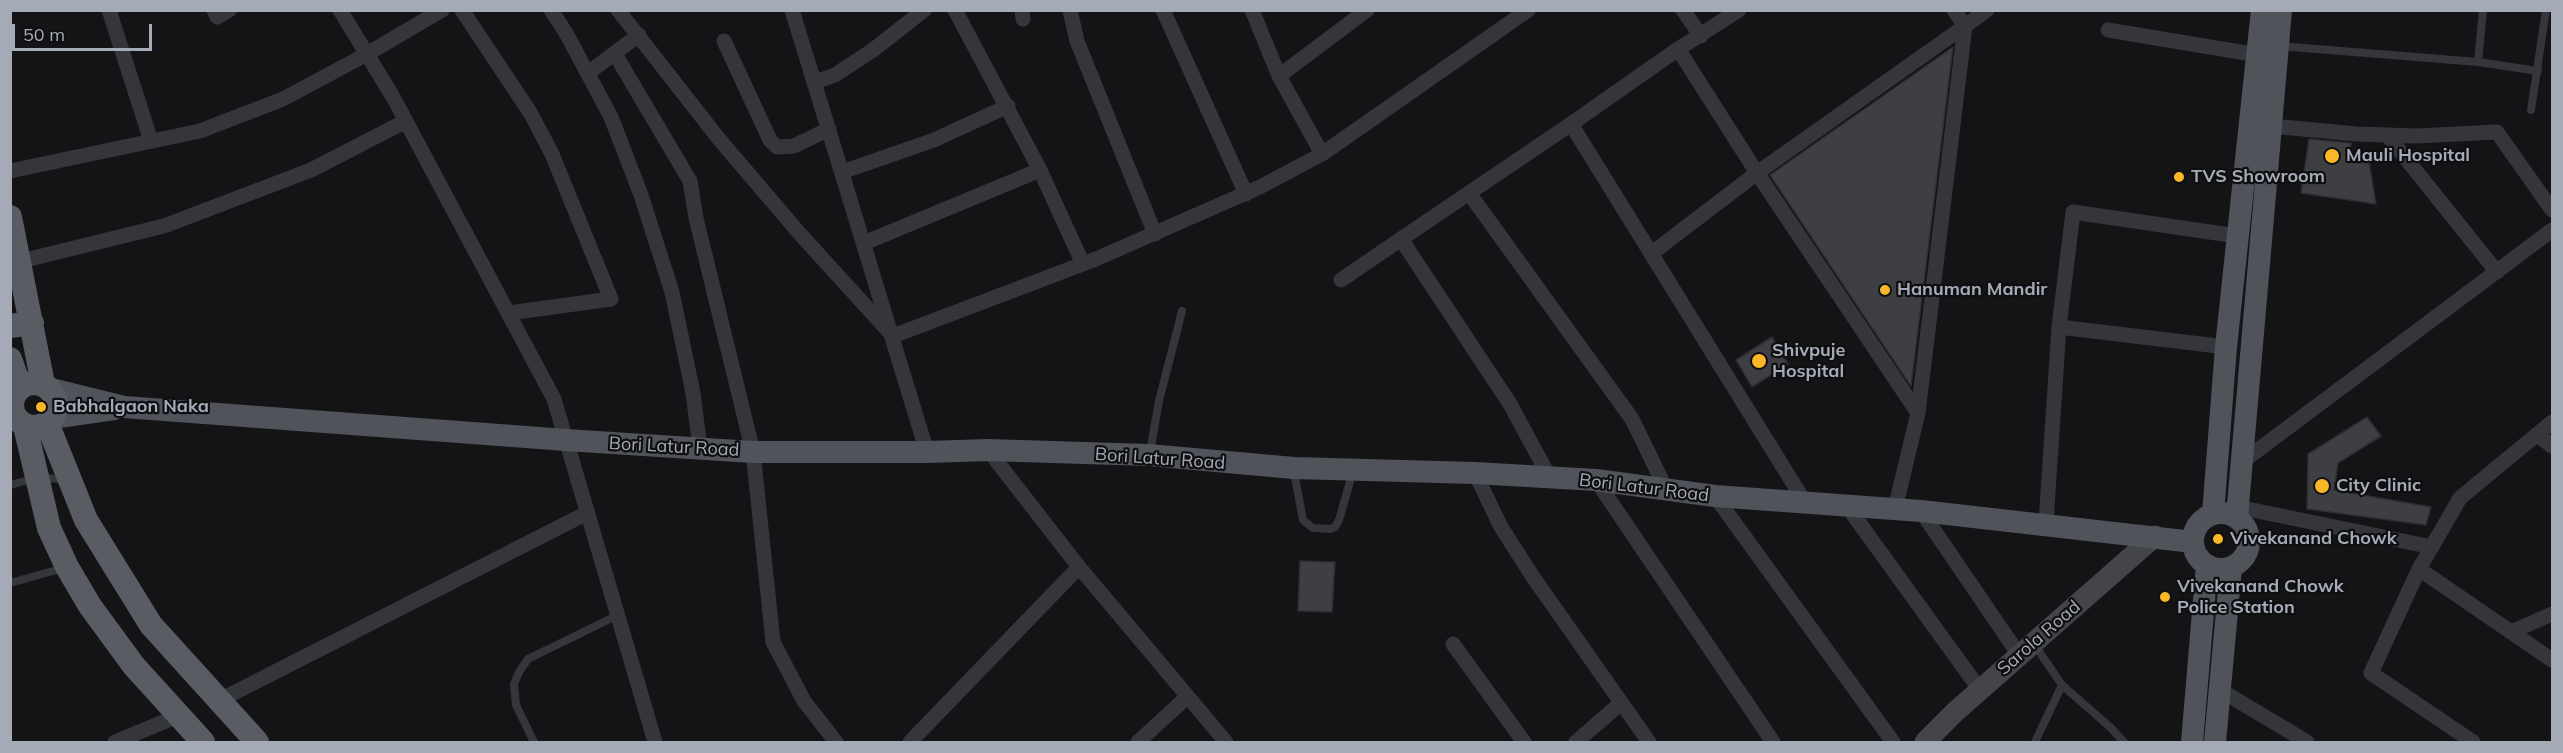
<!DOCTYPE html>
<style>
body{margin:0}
#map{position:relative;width:2563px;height:753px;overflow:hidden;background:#141416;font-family:Mulish,sans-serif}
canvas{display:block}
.frame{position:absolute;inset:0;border:12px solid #a5aab7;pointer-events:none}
.scale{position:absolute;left:12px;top:24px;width:140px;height:27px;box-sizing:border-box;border:3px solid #a5aab7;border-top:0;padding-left:8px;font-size:18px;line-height:21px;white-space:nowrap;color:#a5aab7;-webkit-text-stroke:4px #0f0f11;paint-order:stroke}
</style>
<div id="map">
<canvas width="2563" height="753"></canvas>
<div class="frame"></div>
<div class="scale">50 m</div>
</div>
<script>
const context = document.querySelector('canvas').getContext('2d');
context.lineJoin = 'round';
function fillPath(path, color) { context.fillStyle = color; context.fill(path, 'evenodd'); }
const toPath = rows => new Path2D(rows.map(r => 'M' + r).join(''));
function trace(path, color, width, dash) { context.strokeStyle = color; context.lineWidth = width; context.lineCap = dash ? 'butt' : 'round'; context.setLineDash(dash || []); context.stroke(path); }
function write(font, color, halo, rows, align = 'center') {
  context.font = font + ' Mulish,sans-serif'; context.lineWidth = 4.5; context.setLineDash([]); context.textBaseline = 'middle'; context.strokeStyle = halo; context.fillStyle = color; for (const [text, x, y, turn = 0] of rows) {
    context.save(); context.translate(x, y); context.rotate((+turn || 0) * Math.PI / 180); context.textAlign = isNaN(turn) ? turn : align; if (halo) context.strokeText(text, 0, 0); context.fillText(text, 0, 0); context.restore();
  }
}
const building = toPath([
 [1953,47,1911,386,1770,175,1953,47],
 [2309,139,2351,143,2350,158,2369,162,2376,204,2301,193,2309,139],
 [1772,337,1788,364,1752,387,1736,360,1772,337],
 [2367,417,2381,436,2338,463,2334,490,2431,507,2426,525,2307,509,2308,454,2367,417],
 [1300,561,1335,562,1332,612,1298,611,1300,561]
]);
fillPath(building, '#3e3f43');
trace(building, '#2e2e32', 1.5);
trace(toPath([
 [2279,46,2478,62,2538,71],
 [2478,62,2483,10],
 [2531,110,2546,10],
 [1150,452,1159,401,1182,311],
 [1294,472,1303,520,1313,528,1330,529,1335,527,1339,520,1353,471],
 [10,485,36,478,67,479],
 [10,583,64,568],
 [2034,644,2062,685,2111,728,2124,742],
 [534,742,516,705,514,684,519,672,528,659,618,615],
 [2035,742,2062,685]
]), '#35363b', 8);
trace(toPath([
 [109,10,151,141],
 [214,10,217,17,229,10],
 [340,10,393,97,554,399,655,742],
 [462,10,531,114,552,154,611,299,509,313],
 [551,10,566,33,611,117,641,195,672,292,693,393,700,448],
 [618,10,719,139,800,234,893,336,1096,259,1260,187,1322,154,1528,10],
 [792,10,927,452],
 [955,10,1040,170,1083,264],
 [1022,10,1023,19],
 [1070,10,1077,41,1155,234],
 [1163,10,1246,194],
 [1252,10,1279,76,1322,154],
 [1683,10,1701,36],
 [1739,10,1678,49,1571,124,1806,504],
 [2108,30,2258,55],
 [724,41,770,140,777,147,794,146,829,129],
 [615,54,690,181,696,218,753,452,773,642,804,701,836,742],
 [588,73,639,35],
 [1279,76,1367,10],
 [815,82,835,75,873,50,924,10],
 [2271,126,2357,134,2416,136,2497,132,2552,210],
 [2387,135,2497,272],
 [10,171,200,131,283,99,367,54,442,10],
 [842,172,934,140,1008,106],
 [1469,193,1632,419,1667,491],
 [864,243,1040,170],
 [1652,253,1757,173,1678,49],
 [21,261,164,226,311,170,406,121],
 [1341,280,1401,239],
 [2059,327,2073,212,2237,236],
 [1918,413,1757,173,1965,26,1954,10],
 [2538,435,2552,446],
 [988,450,1079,567,1226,742],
 [2242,462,2552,230],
 [1475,473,1501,527,1533,577,1649,742],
 [1550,478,1510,404,1401,239,1571,124],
 [1596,480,1773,742],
 [1715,496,1893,742],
 [1847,506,1980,690],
 [2238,507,2432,547],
 [1895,509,1918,413,1965,26,1987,10],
 [1921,511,2019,655],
 [2046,523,2059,327,2226,347],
 [2419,569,2460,498,2552,422],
 [2511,632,2552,614],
 [1453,644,1524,742],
 [2220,690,2307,742],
 [218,701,587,513],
 [115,742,178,716],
 [910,742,1079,567],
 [1138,742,1187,697],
 [1576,742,1621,703],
 [2473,742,2371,673,2419,569,2552,660]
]), '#35363b', 15);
trace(toPath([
 [1925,742,1955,712,2155,536]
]), '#43454b', 21);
trace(toPath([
 [51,389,124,407,566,440,753,452,927,452,988,450,1149,455,1294,468,1475,473,1596,480,1715,496,1921,511,2193,542],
 [52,418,114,409],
 '2193 541a28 28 0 1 1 56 0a28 28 0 1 1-56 0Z',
 [2213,514,2226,347,2262,10],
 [2237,517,2281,10],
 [2192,742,2207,565],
 [2215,742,2231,568]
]), '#51535a', 22);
trace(toPath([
 [10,217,43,384],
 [10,326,32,323],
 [10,359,20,387],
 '12 405a22 22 0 1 1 44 0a22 22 0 1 1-44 0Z',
 [47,423,86,520,151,625,257,742],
 [25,426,49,528,67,567,90,606,134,666,203,742]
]), '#595c63', 24);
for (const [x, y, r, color] of [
 [2332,156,8,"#fab828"],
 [2179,177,6,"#fab828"],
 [1885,290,6,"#fab828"],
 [1759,361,8,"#fab828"],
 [41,407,6,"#fab828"],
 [2322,486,8,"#fab828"],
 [2218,539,6,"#fab828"],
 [2165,597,6,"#fab828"]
]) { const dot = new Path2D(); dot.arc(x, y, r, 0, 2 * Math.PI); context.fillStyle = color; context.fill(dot); trace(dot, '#0f0f11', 2); }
write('bold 18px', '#a5aab7', '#0f0f11', [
 ["Mauli Hospital",2346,156],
 ["TVS Showroom",2191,177],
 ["Hanuman Mandir",1897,290],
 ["Shivpuje",1772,351],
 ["Hospital",1772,372],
 ["Babhalgaon Naka",53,407],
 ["City Clinic",2336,486],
 ["Vivekanand Chowk",2230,539],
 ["Vivekanand Chowk",2177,587],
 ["Police Station",2177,608]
], 'left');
write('18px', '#a5aab7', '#0f0f11', [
 ["Bori Latur Road",674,447,3],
 ["Bori Latur Road",1160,459,4],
 ["Bori Latur Road",1644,488,7],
 ["Sarola Road",2039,638,-41]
]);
</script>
